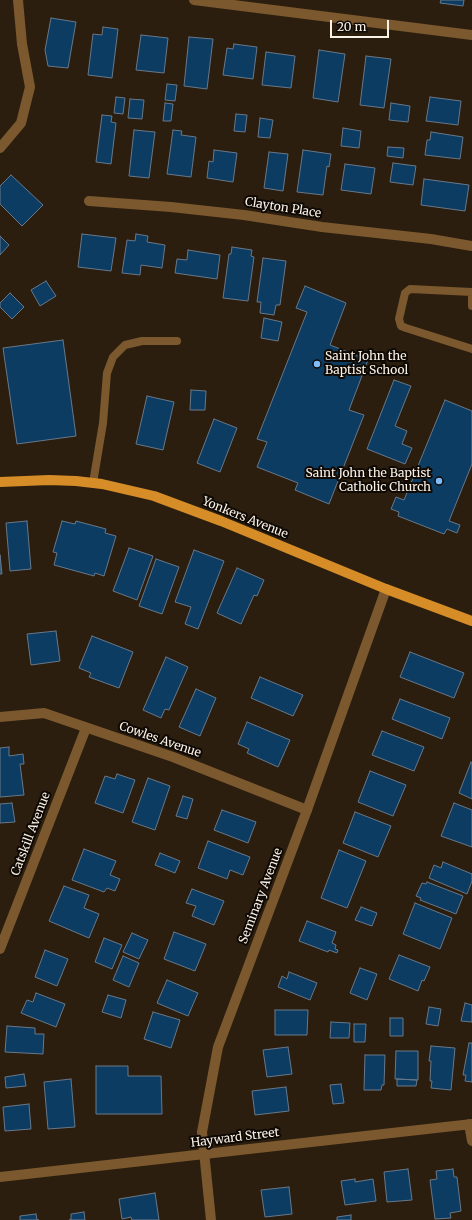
<!DOCTYPE html>
<style>
body{margin:0}
#map{position:relative;width:472px;height:1220px;overflow:hidden;background:#2b1e0f;font-family:Merriweather,serif}
canvas{display:block}
.scale{position:absolute;left:330px;top:20px;width:59px;height:18px;box-sizing:border-box;border:2px solid #faf1e7;border-top:0;padding-left:5px;font-size:12px;line-height:14px;white-space:nowrap;color:#faf1e7;-webkit-text-stroke:3px #0f0904;paint-order:stroke}
</style>
<div id="map">
<canvas width="472" height="1220"></canvas>
<div class="scale">20 m</div>
</div>
<script>
const context = document.querySelector('canvas').getContext('2d');
context.lineJoin = 'round';
function fillPath(path, color) { context.fillStyle = color; context.fill(path, 'evenodd'); }
const toPath = rows => new Path2D(rows.map(r => 'M' + r).join(''));
function trace(path, color, width, dash) { context.strokeStyle = color; context.lineWidth = width; context.lineCap = dash ? 'butt' : 'round'; context.setLineDash(dash || []); context.stroke(path); }
function write(font, color, halo, rows, align = 'center') {
  context.font = font + ' Merriweather,serif'; context.lineWidth = 4; context.setLineDash([]); context.textBaseline = 'middle'; context.strokeStyle = halo; context.fillStyle = color; for (const [text, x, y, turn = 0] of rows) {
    context.save(); context.translate(x, y); context.rotate((+turn || 0) * Math.PI / 180); context.textAlign = isNaN(turn) ? turn : align; if (halo) context.strokeText(text, 0, 0); context.fillText(text, 0, 0); context.restore();
  }
}
const building = toPath([
 [441,0,464,0,463,6,440,3,441,0],
 [51,18,76,22,68,68,48,66,45,50,51,18],
 [103,27,118,29,112,78,88,75,93,34,102,35,103,27],
 [141,35,168,38,164,73,136,70,141,35],
 [189,37,213,39,207,89,184,86,189,37],
 [234,44,257,47,253,79,223,75,227,48,233,49,234,44],
 [319,50,345,54,338,102,313,98,319,50],
 [266,52,295,56,291,88,262,85,266,52],
 [366,56,391,59,384,108,360,105,366,56],
 [167,84,177,85,175,101,165,100,167,84],
 [116,97,125,98,123,114,114,113,116,97],
 [430,97,461,101,458,125,426,121,430,97],
 [130,99,144,100,142,119,128,118,130,99],
 [165,103,173,104,171,121,163,121,165,103],
 [391,103,410,106,408,122,389,120,391,103],
 [236,114,247,115,245,132,234,131,236,114],
 [102,115,112,116,111,122,116,123,111,164,96,162,102,115],
 [260,118,273,120,270,138,258,137,260,118],
 [343,128,361,131,359,148,341,146,343,128],
 [134,130,155,132,149,178,129,176,134,130],
 [173,130,182,131,181,135,196,137,191,177,167,174,173,130],
 [431,132,463,137,460,159,425,155,427,140,430,140,431,132],
 [388,147,404,148,403,158,387,156,388,147],
 [214,150,237,153,233,182,207,178,209,161,213,162,214,150],
 [303,150,331,154,329,167,327,166,323,195,297,192,303,150],
 [269,152,288,154,283,191,264,188,269,152],
 [393,163,416,166,413,185,390,182,393,163],
 [345,164,375,168,371,194,341,190,345,164],
 [11,175,43,205,22,226,0,204,0,186,11,175],
 [424,179,469,185,465,211,421,205,424,179],
 [82,234,116,238,111,271,78,267,82,234],
 [136,234,148,236,147,242,165,245,162,268,141,265,140,275,122,273,127,240,135,241,136,234],
 [0,236,9,245,0,255,0,236],
 [232,247,252,250,251,256,254,257,248,301,223,298,229,254,231,254,232,247],
 [188,250,220,255,217,279,175,273,177,259,187,260,188,250],
 [263,258,286,261,280,305,276,305,274,315,260,313,261,302,257,302,263,258],
 [46,281,56,296,40,306,31,290,46,281],
 [305,286,346,303,330,345,368,360,349,410,364,415,329,504,295,490,298,483,257,467,267,442,257,439,307,312,296,308,305,286],
 [10,293,24,307,12,319,0,307,0,303,10,293],
 [264,318,282,322,278,341,261,338,264,318],
 [63,340,76,436,17,444,3,348,63,340],
 [394,380,411,386,395,426,407,431,402,444,412,448,405,464,367,449,394,380],
 [191,390,206,391,205,410,190,410,191,390],
 [147,396,174,402,163,450,136,444,147,396],
 [445,400,472,411,472,464,449,521,460,525,457,533,447,529,444,534,398,516,399,512,391,509,396,497,404,500,445,400],
 [214,419,237,428,220,472,197,463,214,419],
 [27,521,31,569,10,571,6,523,27,521],
 [62,521,75,524,76,521,106,529,105,533,116,536,104,576,95,573,94,576,54,565,57,553,53,552,62,521],
 [129,548,153,556,137,600,113,591,129,548],
 [194,550,224,561,198,629,185,624,191,607,175,602,194,550],
 [0,555,2,574,0,574,0,555],
 [156,559,179,567,162,614,139,606,156,559],
 [237,568,264,580,257,596,254,595,241,624,217,613,237,568],
 [56,631,60,661,31,665,27,634,56,631],
 [92,636,133,652,119,688,89,677,91,673,79,668,92,636],
 [410,652,464,673,454,698,400,677,410,652],
 [166,657,188,667,169,710,165,709,161,718,143,710,166,657],
 [260,677,303,695,293,716,251,698,260,677],
 [196,689,216,698,200,736,179,727,196,689],
 [400,699,450,718,442,739,392,719,400,699],
 [247,722,290,740,278,767,247,753,249,749,238,744,247,722],
 [382,731,424,747,414,771,372,755,382,731],
 [9,747,9,756,23,754,24,764,20,764,24,795,0,797,0,748,9,747],
 [471,762,472,763,472,799,459,793,471,762],
 [370,771,406,785,393,816,358,802,370,771],
 [117,774,135,780,123,813,95,803,105,776,115,779,117,774],
 [148,778,170,786,155,830,132,822,148,778],
 [183,796,193,799,187,819,176,816,183,796],
 [12,803,15,822,0,823,0,804,12,803],
 [454,803,472,810,472,847,441,836,454,803],
 [222,810,256,822,248,843,214,830,222,810],
 [355,812,391,826,378,857,343,843,355,812],
 [208,841,250,857,243,875,230,870,227,879,198,868,208,841],
 [84,849,116,861,110,875,120,879,115,891,107,888,104,892,72,880,84,849],
 [339,850,366,861,347,908,321,898,339,850],
 [160,853,180,861,175,873,155,865,160,853],
 [443,862,472,874,472,881,467,894,429,878,434,865,441,868,443,862],
 [427,882,463,896,456,914,420,900,421,898,416,896,422,883,426,884,427,882],
 [64,886,89,895,84,908,99,914,89,938,49,921,64,886],
 [192,889,224,901,214,925,192,916,196,906,186,903,192,889],
 [415,903,452,918,440,949,403,934,415,903],
 [361,907,377,913,372,926,355,920,361,907],
 [307,921,336,932,332,943,336,945,335,949,338,950,337,953,329,950,328,952,299,941,307,921],
 [174,932,206,944,195,971,164,959,174,932],
 [132,933,148,940,139,959,123,952,132,933],
 [104,938,122,945,112,969,95,962,104,938],
 [45,950,68,959,57,986,35,977,45,950],
 [399,955,430,967,424,981,422,980,418,991,389,979,399,955],
 [123,956,139,963,129,987,113,980,123,956],
 [360,968,377,974,367,1000,350,993,360,968],
 [289,972,317,983,310,1000,278,987,282,976,287,979,289,972],
 [167,980,198,993,188,1016,157,1003,167,980],
 [36,993,65,1004,56,1027,21,1013,27,1000,33,1002,36,993],
 [108,995,126,1000,121,1018,102,1012,108,995],
 [465,1003,472,1005,472,1022,461,1021,465,1003],
 [429,1007,441,1009,438,1026,426,1024,429,1007],
 [275,1010,308,1010,307,1035,275,1035,275,1010],
 [153,1012,180,1020,171,1048,144,1039,153,1012],
 [390,1018,403,1018,403,1036,390,1036,390,1018],
 [331,1022,350,1023,349,1038,330,1038,331,1022],
 [354,1024,366,1024,365,1042,354,1042,354,1024],
 [7,1026,35,1028,35,1034,44,1034,43,1054,5,1052,7,1026],
 [469,1043,472,1043,472,1082,465,1081,466,1075,463,1075,469,1043],
 [431,1046,455,1048,451,1090,431,1088,432,1081,430,1081,431,1061,429,1061,431,1046],
 [288,1047,292,1074,267,1077,263,1050,288,1047],
 [396,1051,418,1051,418,1080,395,1079,396,1051],
 [365,1055,385,1055,384,1085,382,1085,381,1090,364,1090,365,1055],
 [96,1066,128,1066,128,1076,161,1076,162,1114,96,1114,96,1066],
 [24,1074,26,1086,6,1088,5,1077,24,1074],
 [71,1079,75,1127,48,1129,44,1082,71,1079],
 [397,1079,417,1080,416,1086,397,1086,397,1079],
 [341,1084,344,1103,333,1104,330,1085,341,1084],
 [286,1087,289,1111,255,1115,252,1091,286,1087],
 [29,1104,31,1129,5,1131,3,1107,29,1104],
 [408,1169,412,1200,387,1202,384,1172,408,1169],
 [453,1169,454,1177,457,1177,461,1211,450,1213,451,1218,435,1219,430,1180,437,1179,436,1171,453,1169],
 [355,1179,355,1182,373,1179,376,1201,345,1205,341,1181,355,1179],
 [289,1187,292,1214,265,1217,261,1190,289,1187],
 [155,1193,159,1220,132,1220,131,1217,122,1219,119,1199,155,1193],
 [84,1212,85,1220,69,1220,71,1220,71,1214,84,1212],
 [36,1214,37,1220,39,1220,20,1220,20,1216,36,1214],
 [351,1215,351,1220,337,1220,337,1217,351,1215]
]);
fillPath(building, '#0c3c62');
trace(building, '#687889', 1);
trace(toPath([
 [472,292,410,289,405,293,399,319,401,326,406,328,472,349],
 [472,292,472,306],
 [93,483,103,423,107,373,113,357,125,345,142,341,177,341]
]), '#7b582e', 8);
trace(toPath([
 [194,0,472,35],
 [0,148,21,123,30,87,22,44,18,0],
 [89,201,171,207,244,215,322,227,431,239,472,246],
 [0,717,44,713,173,757,307,810],
 [0,949,86,728],
 [469,1124,472,1141],
 [0,1177,472,1124]
]), '#7b582e', 10);
trace(toPath([
 [211,1220,202,1132,218,1047,307,810,386,589]
]), '#7b582e', 10);
trace(toPath([
 [0,482,49,480,76,481,102,484,154,496,221,521,386,589,472,621]
]), '#d68d28', 10);
for (const [x, y, r, color] of [
 [317,364,4,"#7ebdf9"],
 [439,481,4,"#7ebdf9"]
]) { const dot = new Path2D(); dot.arc(x, y, r, 0, 2 * Math.PI); context.fillStyle = color; context.fill(dot); trace(dot, '#0f0904', 1.5); }
write('12px', '#faf1e7', '#0f0904', [
 ["Clayton Place",283,208,9],
 ["Yonkers Avenue",245,518,22],
 ["Cowles Avenue",160,740,19],
 ["Catskill Avenue",31,834,-69],
 ["Seminary Avenue",261,896,-69],
 ["Hayward Street",235,1138,-7]
]);
write('12px', '#faf1e7', '#0f0904', [
 ["Saint John the",325,357],
 ["Baptist School",325,371],
 ["Saint John the Baptist",431,474,"right"],
 ["Catholic Church",431,488,"right"]
], 'left');
</script>
